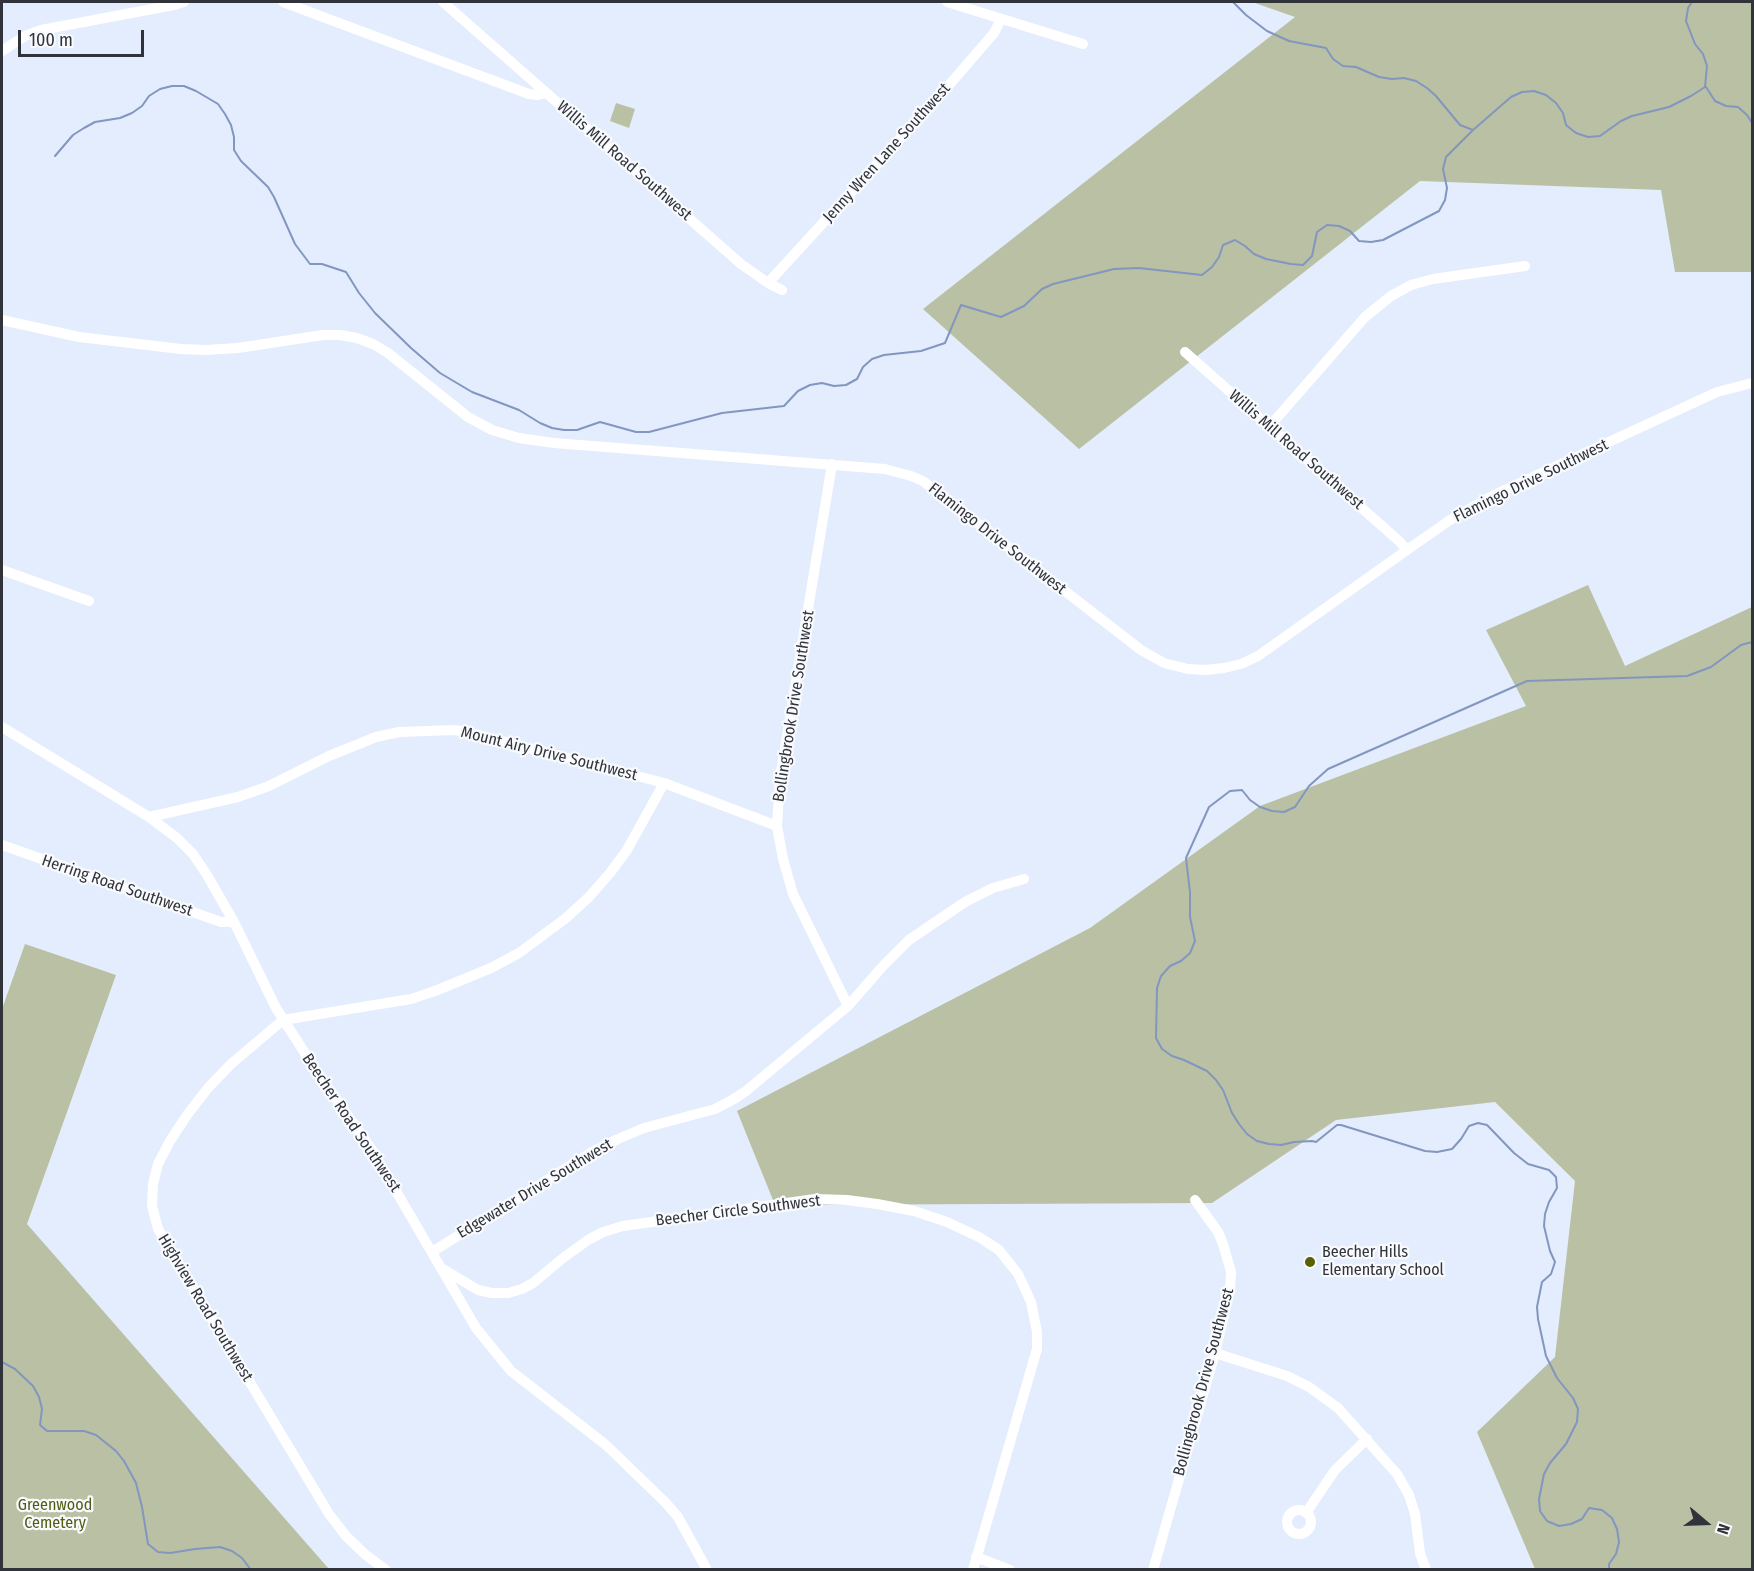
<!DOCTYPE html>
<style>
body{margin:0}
#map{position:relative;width:1754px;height:1571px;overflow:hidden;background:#e4edfd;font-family:"Fira Sans Condensed",sans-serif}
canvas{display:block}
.frame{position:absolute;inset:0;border:3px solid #303339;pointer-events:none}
.north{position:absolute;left:1676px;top:1493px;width:60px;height:60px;-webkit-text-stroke:4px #f8fafd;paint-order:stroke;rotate:109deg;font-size:16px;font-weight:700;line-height:24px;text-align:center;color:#303339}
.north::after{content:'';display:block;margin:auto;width:21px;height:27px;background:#303339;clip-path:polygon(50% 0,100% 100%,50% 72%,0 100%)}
.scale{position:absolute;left:18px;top:30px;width:126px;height:27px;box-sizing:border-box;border:3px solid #303339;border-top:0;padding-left:8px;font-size:18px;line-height:21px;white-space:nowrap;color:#303339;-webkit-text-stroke:4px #f8fafd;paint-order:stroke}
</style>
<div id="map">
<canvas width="1754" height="1571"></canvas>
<div class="frame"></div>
<div class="north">N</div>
<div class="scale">100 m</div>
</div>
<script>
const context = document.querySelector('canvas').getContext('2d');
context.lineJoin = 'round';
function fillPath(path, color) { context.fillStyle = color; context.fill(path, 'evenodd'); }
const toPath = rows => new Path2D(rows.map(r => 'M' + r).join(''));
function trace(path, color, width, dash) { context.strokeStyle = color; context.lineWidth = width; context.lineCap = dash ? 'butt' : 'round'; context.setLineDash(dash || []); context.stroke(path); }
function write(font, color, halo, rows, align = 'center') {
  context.font = font + ' "Fira Sans Condensed",sans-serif'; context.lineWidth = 4.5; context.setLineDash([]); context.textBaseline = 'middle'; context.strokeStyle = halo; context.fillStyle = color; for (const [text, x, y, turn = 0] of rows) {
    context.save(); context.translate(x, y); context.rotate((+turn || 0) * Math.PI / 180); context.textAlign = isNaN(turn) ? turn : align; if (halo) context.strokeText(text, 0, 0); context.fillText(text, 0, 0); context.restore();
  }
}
fillPath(toPath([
 [1252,2,1752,2,1752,272,1675,272,1661,190,1420,181,1079,449,923,309,1295,17],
 [616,103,635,109,629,128,610,121],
 [1588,585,1625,666,1752,607,1752,1569,1535,1569,1477,1432,1555,1357,1575,1181,1495,1102,1336,1120,1212,1203,775,1205,737,1111,1090,928,1260,806,1526,706,1486,630],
 [25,944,116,975,27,1224,329,1569,2,1569,2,1009]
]), '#bac0a4');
trace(toPath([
 [1233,2,1246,15,1267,31,1289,41,1326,48,1333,59,1343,66,1356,67,1379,77,1392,79,1404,78,1416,81,1427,88,1436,96,1460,125,1473,130],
 [1692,2,1688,8,1686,21,1695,44,1703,54,1707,66,1705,87],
 [1706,87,1715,101,1726,106,1738,107,1747,115,1752,123],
 [55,156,73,135,84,128,95,122,120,118,132,113,142,106,149,96,160,89,172,86,184,86,196,91,218,104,225,114,231,125,234,137,234,150,241,161,268,187,274,197,295,244,310,264,322,264,346,272,359,293,375,313,411,348,440,373,472,392,519,410,540,423,552,428,564,430,577,430,600,422,636,432,649,432,722,413,784,406,798,391,810,385,822,383,834,386,846,385,857,379,863,367,872,359,884,355,921,351,945,343,961,305,1001,317,1024,306,1042,289,1053,284,1102,272,1114,269,1139,268,1202,275,1212,267,1219,257,1223,245,1235,240,1245,246,1254,254,1266,259,1291,264,1303,265,1312,256,1317,232,1327,225,1339,226,1350,231,1359,241,1371,242,1383,240,1439,211,1445,200,1447,188,1443,169,1446,157,1473,130,1511,97,1522,92,1534,91,1546,95,1556,103,1563,113,1566,125,1576,133,1588,137,1600,136,1621,121,1632,116,1669,107,1691,96,1705,87],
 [2,1362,15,1369,33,1386,39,1397,42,1409,40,1425,47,1431,84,1431,96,1435,116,1451,124,1461,136,1483,142,1507,148,1544,158,1552,170,1553,195,1549,220,1547,232,1551,242,1558,251,1570],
 [1609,1570,1609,1564,1616,1554,1619,1542,1617,1529,1612,1518,1602,1510,1589,1508,1582,1519,1571,1524,1559,1526,1547,1521,1540,1511,1539,1499,1544,1474,1550,1463,1566,1444,1577,1422,1578,1409,1573,1398,1557,1378,1546,1356,1538,1319,1537,1307,1542,1282,1551,1274,1555,1262,1550,1251,1544,1226,1545,1214,1549,1202,1557,1188,1556,1177,1549,1170,1528,1164,1514,1153,1487,1125,1478,1123,1469,1126,1461,1139,1452,1149,1437,1152,1425,1151,1341,1125,1337,1125,1316,1142,1312,1141,1294,1142,1281,1145,1269,1144,1257,1141,1247,1134,1239,1124,1232,1113,1223,1090,1216,1080,1207,1071,1184,1060,1172,1056,1162,1049,1156,1038,1157,988,1161,976,1170,966,1181,961,1190,953,1195,941,1190,917,1190,892,1186,858,1209,807,1230,791,1242,790,1250,800,1260,807,1272,811,1284,812,1295,807,1309,786,1328,769,1527,681,1687,676,1711,667,1741,645,1752,642]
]), '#8296bf', 2);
trace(toPath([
 [283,2,529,94,538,95,546,93],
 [443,2,741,264,768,283,782,290],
 [947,2,1083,44],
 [2,51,25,36,41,30,174,5,184,2],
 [768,283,943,92,994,33,1001,19],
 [2,320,79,337,181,349,206,350,238,348,323,335,340,335,357,338,373,344,388,353,468,417,492,430,519,438,554,443,885,469,911,476,923,481,1141,650,1164,663,1188,669,1205,670,1224,668,1241,664,1258,656,1407,550,1450,520,1494,495,1717,392,1752,383],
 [1185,352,1399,541,1407,550],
 [1269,427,1365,317,1391,296,1411,285,1433,279,1525,266],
 [832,464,780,778,777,826,783,859,793,894,848,1006],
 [2,570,89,601],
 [2,727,149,817,177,838,193,854,207,875,234,922,276,1008,315,1069,372,1150,476,1328,511,1371,606,1445,665,1502,678,1517,707,1570],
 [149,817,238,797,269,786,329,756,376,737,399,732,454,730,467,732,664,783,777,826],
 [2,845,221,922,234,922],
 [432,1252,592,1152,618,1139,644,1128,715,1109,734,1099,746,1091,848,1006,883,966,909,940,965,902,993,888,1024,879],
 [443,1269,478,1290,492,1293,508,1293,522,1289,533,1283,563,1258,588,1240,603,1232,623,1226,815,1199,847,1200,877,1204,914,1211,947,1222,979,1237,999,1250,1018,1274,1031,1302,1037,1332,1037,1349,973,1570],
 [1215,1353,1287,1376,1309,1387,1338,1408,1397,1474,1409,1495,1415,1514,1420,1553,1426,1570],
 '1287 1522a12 12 0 1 1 24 0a12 12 0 1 1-24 0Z',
 [1306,1513,1335,1470,1367,1439],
 [976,1557,1010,1570],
 [386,1570,366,1555,346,1536,329,1514,158,1229,152,1206,153,1184,158,1164,170,1141,187,1115,208,1088,231,1064,283,1020,411,999,435,991,491,968,519,953,566,918,589,897,610,873,627,850,664,783],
 [1153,1570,1215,1353,1230,1290,1231,1272,1223,1244,1218,1232,1195,1200]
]), '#fff', 10);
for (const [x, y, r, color] of [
 [1310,1262,6,"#576100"]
]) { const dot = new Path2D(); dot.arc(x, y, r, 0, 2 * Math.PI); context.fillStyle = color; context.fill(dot); trace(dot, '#f8fafd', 2); }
write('16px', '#303339', '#f8fafd', [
 ["Jenny Wren Lane Southwest",887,153,-48],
 ["Willis Mill Road Southwest",624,161,41],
 ["Willis Mill Road Southwest",1296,450,41],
 ["Flamingo Drive Southwest",1531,481,-26],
 ["Flamingo Drive Southwest",997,539,38],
 ["Bollingbrook Drive Southwest",794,706,-81],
 ["Mount Airy Drive Southwest",549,754,14],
 ["Herring Road Southwest",117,886,19],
 ["Beecher Road Southwest",351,1123,56],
 ["Edgewater Drive Southwest",535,1189,-31],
 ["Beecher Circle Southwest",738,1211,-7],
 ["Highview Road Southwest",205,1308,59],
 ["Bollingbrook Drive Southwest",1204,1382,-75]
]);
write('16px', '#303339', '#f8fafd', [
 ["Beecher Hills",1322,1253],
 ["Elementary School",1322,1271]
], 'left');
write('16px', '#525b11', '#f8fafd', [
 ["Greenwood",55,1506],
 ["Cemetery",55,1524]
]);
</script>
